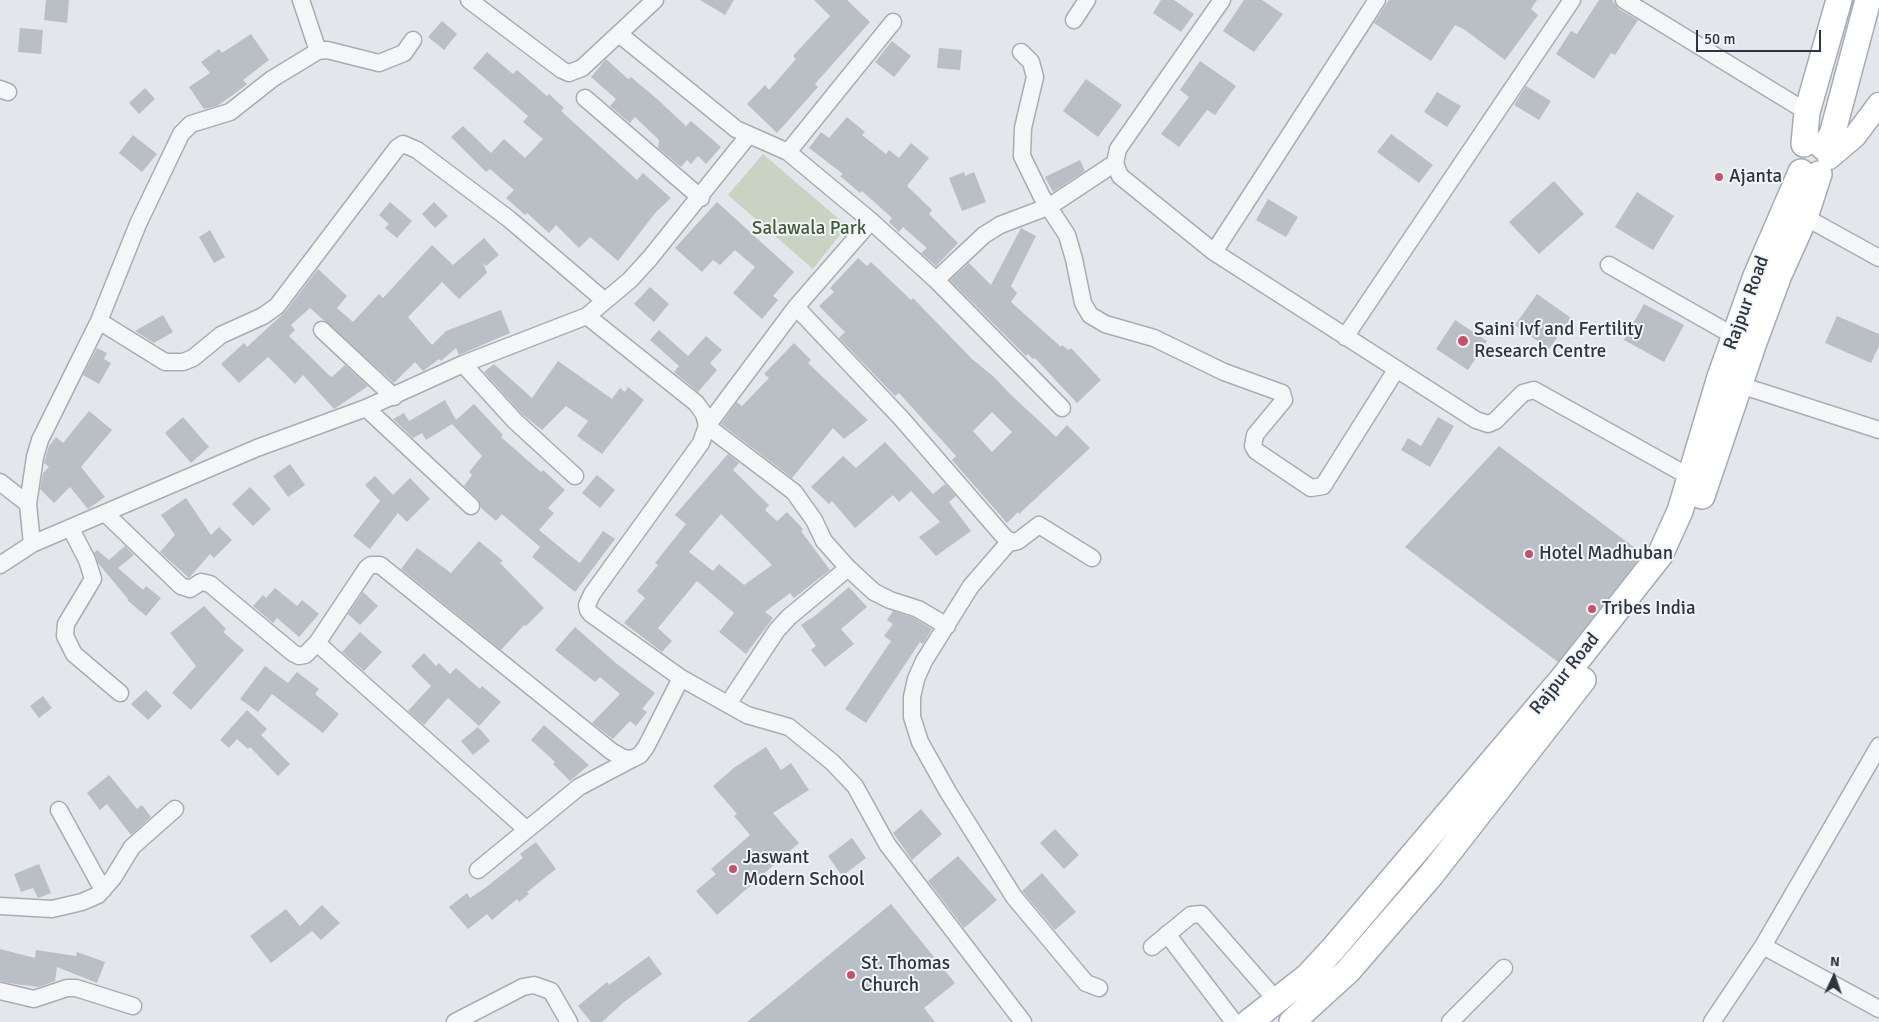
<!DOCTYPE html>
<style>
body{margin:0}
#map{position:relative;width:1879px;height:1022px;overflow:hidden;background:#e3e6ea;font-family:Signika,sans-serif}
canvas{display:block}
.north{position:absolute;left:1809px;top:952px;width:50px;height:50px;-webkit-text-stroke:4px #f2f5f7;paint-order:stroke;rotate:3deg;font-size:14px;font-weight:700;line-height:20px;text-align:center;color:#2c3541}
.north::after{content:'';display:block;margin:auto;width:18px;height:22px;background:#2c3541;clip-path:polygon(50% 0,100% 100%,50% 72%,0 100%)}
.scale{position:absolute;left:1696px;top:30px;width:125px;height:22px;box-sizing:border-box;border:2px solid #2c3541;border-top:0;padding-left:6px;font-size:15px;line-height:18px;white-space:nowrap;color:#2c3541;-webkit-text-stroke:4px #f2f5f7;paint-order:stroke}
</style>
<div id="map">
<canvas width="1879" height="1022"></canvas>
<div class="north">N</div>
<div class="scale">50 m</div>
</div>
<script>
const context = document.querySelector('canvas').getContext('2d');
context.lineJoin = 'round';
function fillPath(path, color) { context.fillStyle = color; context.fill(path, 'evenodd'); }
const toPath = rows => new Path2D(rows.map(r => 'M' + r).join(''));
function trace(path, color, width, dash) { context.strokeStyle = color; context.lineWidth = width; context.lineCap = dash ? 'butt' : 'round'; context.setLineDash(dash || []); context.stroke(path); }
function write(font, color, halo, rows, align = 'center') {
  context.font = font + ' Signika,sans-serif'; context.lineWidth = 4; context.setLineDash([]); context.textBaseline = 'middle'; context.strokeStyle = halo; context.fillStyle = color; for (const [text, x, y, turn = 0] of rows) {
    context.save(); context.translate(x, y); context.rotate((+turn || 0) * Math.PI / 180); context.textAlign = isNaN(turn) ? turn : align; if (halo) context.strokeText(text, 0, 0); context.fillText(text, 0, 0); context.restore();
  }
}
fillPath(toPath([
 [763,154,847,226,813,269,728,195]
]), '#c9d3c4');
fillPath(toPath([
 [46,0,69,0,67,23,44,20],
 [700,0,734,0,725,15],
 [814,0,847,0,870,22,815,84,818,87,777,133,747,104,765,85,769,90,796,59,793,56,830,16],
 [1161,0,1174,0,1194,14,1181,32,1153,13],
 [1244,0,1262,0,1283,14,1254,52,1223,31],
 [1389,0,1537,0,1531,9,1538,15,1505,60,1465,30,1455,25,1431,61,1374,23],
 [1599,0,1612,0,1619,9,1638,20,1615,55,1611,53,1594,79,1556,54,1571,31,1577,34],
 [442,21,457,34,444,50,428,37],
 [20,28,43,30,41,54,18,52],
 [251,34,269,60,243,80,247,84,233,95,217,106,204,109,189,87,210,73,201,62,219,49,222,53],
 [892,41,911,56,894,77,875,62],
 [939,48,962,50,960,70,937,68],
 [487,52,513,74,517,70,547,96,549,94,564,108,561,111,637,180,643,173,671,198,656,212,618,261,590,237,579,248,556,225,549,233,527,213,525,215,506,198,514,190,490,169,486,172,451,137,463,126,491,153,504,139,525,158,543,139,523,122,528,116,473,68],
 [606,59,628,79,631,77,657,99,686,126,691,121,721,147,706,164,698,156,691,164,687,160,681,167,658,148,659,140,635,117,630,123,610,106,616,99,591,77],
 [1200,61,1236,86,1215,115,1207,110,1179,147,1161,134,1189,97,1180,90],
 [1086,79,1122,105,1098,137,1063,111],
 [1526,86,1551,101,1539,120,1514,105],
 [145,88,155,99,139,114,129,103],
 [1437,92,1461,106,1447,127,1424,112],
 [847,117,865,132,862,135,886,154,889,150,899,158,911,143,929,158,907,186,932,210,929,214,958,243,936,266,921,253,927,248,903,227,899,232,889,222,892,218,862,191,860,193,840,176,843,174,809,148,821,132,829,138],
 [1391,134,1433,165,1419,183,1377,152],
 [133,135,157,154,142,172,119,153],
 [1080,160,1085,171,1053,192,1045,177],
 [964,172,965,176,974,172,986,202,962,211,949,178],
 [1554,181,1584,214,1539,254,1509,222],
 [1637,192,1674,216,1653,250,1615,227],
 [1268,199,1298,217,1286,237,1256,220],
 [390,202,412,221,397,238,385,228,389,224,379,215],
 [434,202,448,216,435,228,422,214],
 [717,202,794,272,773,296,778,300,762,319,733,293,755,267,735,250,720,265,713,260,702,272,675,248],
 [1021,228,1036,236,1011,286,1017,293,1011,302,1061,347,1062,345,1068,350,1071,348,1101,380,1077,403,1035,358,1033,359,1028,354,1026,356,950,280,969,263,991,285],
 [210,230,225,257,214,263,199,237],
 [484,238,499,255,486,266,483,262,487,273,459,299,442,282,408,317,432,345,446,331,501,310,510,333,459,355,456,348,441,361,439,359,423,371,415,362,394,383,310,308,291,325,295,330,289,336,330,376,332,377,345,365,368,386,334,409,303,375,295,384,268,357,239,383,221,364,244,343,247,347,285,312,318,269,347,296,337,308,353,322,379,294,383,298,432,245,453,265],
 [858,258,867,266,871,262,911,300,913,298,972,359,994,377,1010,394,1052,433,1056,437,1067,425,1090,448,1019,514,1018,512,1007,523,952,460,956,456,899,393,895,396,839,338,845,332,819,306,834,292,830,288],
 [992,412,1012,432,992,452,973,431],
 [650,287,669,304,654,322,634,304],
 [1537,294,1571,318,1549,349,1515,325],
 [1644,304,1684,325,1664,362,1624,340],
 [163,315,173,332,154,343,135,331],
 [1837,316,1879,334,1879,346,1871,363,1825,343],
 [1455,320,1487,341,1468,370,1436,349],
 [659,330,688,356,706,336,722,350,710,363,717,370,698,392,674,372,679,366,650,340],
 [794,343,811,360,808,363,868,420,844,439,833,428,792,478,721,424,737,402,742,406,769,378,764,374],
 [97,348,107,353,104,359,111,363,99,384,83,375],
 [558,361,612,399,620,388,625,392,628,387,644,400,602,454,577,436,588,421,566,406,542,430,522,414,484,372,494,364,532,398],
 [445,400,456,420,474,404,503,435,501,437,541,472,543,470,565,490,548,508,554,513,539,530,573,558,580,563,603,531,615,539,575,592,532,557,540,547,502,514,496,521,481,508,478,499,464,486,472,475,469,472,482,456,452,424,426,440,422,433,413,438,393,419,404,413,409,421],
 [89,411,112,430,81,467,105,497,88,509,70,487,54,503,40,489,43,473,49,467,44,463,49,446,56,437,63,443],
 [183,417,209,447,191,463,165,433],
 [1438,417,1454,426,1430,467,1401,450,1408,438,1421,446],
 [885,442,933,494,945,484,956,496,949,502,971,531,936,556,919,537,940,522,911,491,899,502,893,495,855,528,832,501,829,504,811,487,843,456,856,468],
 [1499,446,1643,554,1558,662,1405,547],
 [728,454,739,463,733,470,769,505,765,510,777,521,787,512,803,529,801,531,830,570,794,598,790,593,765,612,773,618,746,654,719,632,734,613,697,581,658,628,672,641,662,652,624,623,645,598,637,591,658,565,655,563,686,524,675,515],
 [721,514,772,565,744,585,719,564,713,571,689,552],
 [290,464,305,485,288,497,273,476],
 [597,475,615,490,600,508,582,493],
 [375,476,393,495,410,478,430,499,407,522,398,513,370,549,353,536,380,501,365,485],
 [250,487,271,509,253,526,232,504],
 [186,498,211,535,219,527,232,540,214,558,210,554,189,578,160,552,175,535,161,515],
 [479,541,503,561,500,563,544,608,526,626,524,625,501,650,401,569,417,548,451,573],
 [125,546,134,555,118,568,143,590,146,586,161,598,146,616,127,600,128,599,98,563,94,553,97,550,109,560],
 [849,587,867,607,841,629,854,644,825,667,811,650,816,646,801,625,816,615],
 [275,588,297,606,302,600,319,614,299,637,277,618,273,623,253,606,263,595,266,598],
 [363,592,378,606,360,625,348,614],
 [204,606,226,629,223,632,244,650,191,710,172,693,196,666,170,633],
 [893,611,914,618,932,629,923,644,920,642,866,723,845,709,891,641,884,636,893,624,887,620],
 [575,627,617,664,655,693,642,709,647,712,636,726,630,721,613,739,592,723,620,694,600,677,595,682,555,650],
 [360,632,382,652,364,671,342,652],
 [424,653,436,666,439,663,450,674,456,668,480,689,482,686,501,702,479,726,448,698,424,725,408,711,431,686,411,666],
 [265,666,288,683,297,672,319,689,315,694,339,714,323,733,272,694,258,712,240,699],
 [146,690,162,706,148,720,131,704],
 [43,696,52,708,39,718,30,706],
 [247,710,267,729,261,735,290,764,278,776,250,747,248,749,237,739,229,748,220,740],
 [544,725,589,765,570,781,553,764,555,762,531,740],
 [478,727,490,741,473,755,461,741],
 [766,747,781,770,791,763,809,790,773,813,799,843,717,915,696,891,716,874,711,869,750,835,734,816,737,814,713,786,735,767],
 [109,775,137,809,142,805,151,817,131,835,107,804,100,810,87,793],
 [921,809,942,834,912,860,893,833],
 [1055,829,1079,855,1064,869,1040,843],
 [852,838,866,858,842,876,828,856],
 [536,842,556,869,527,892,529,894,519,902,517,899,492,920,487,914,468,929,449,907,467,893,470,898,485,888,523,858,520,854],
 [958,856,997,900,964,928,928,881],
 [39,864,51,893,38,898,33,888,21,892,14,874],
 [1042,873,1076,912,1055,930,1022,891],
 [891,904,955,983,924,1008,935,1022,747,1022],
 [322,905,340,923,321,940,312,931,271,963,250,936,286,909,300,926],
 [0,949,35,958,36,950,76,956,77,952,105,962,97,983,57,967,55,981,39,987,14,984,0,981],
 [649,956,662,974,624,1002,602,1022,591,1022,578,1006,607,982,609,985]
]), '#babfc6');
const street = toPath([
 [301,0,318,51],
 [469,0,562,70,569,73,582,68,655,0],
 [1222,0,1118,149,1115,163,1120,176,1214,252,1476,420,1488,424,1495,421,1523,393,1534,390,1690,477],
 [1624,0,1807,112],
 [1074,20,1087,0],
 [619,34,736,129,788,152,871,221,936,280,1062,408],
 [1021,52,1031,62,1035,77,1023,128,1022,156,1042,197,1067,235,1074,259,1083,303,1090,315,1105,324,1154,338,1224,372,1282,393,1284,400,1255,435,1253,446,1256,451,1311,488,1323,486,1396,370],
 [0,89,8,92],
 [585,98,701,198],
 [788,152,893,22],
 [1805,217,1879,258],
 [871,221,796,307,707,426,794,492,814,520,824,541,848,568,874,592,890,600,918,609,947,626],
 [1214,252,1377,0],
 [1609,265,1734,336],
 [936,280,984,235,1000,225,1050,206,1115,163],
 [796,307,901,418,1006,539,1014,542,1018,541,1039,525,1092,558],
 [587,316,696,403,704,414,707,426,701,443,592,594,587,605,588,610,591,614,681,678,747,715,789,727,832,762,855,786,887,844,1023,1022],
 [99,321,165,362,183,362,193,358,221,335,263,316,277,306,397,148,403,144,417,150,509,219,605,301],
 [322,330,394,397],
 [1345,337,1572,0],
 [463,364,515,421,575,476],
 [1740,385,1879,430],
 [366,408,471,506],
 [0,482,28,504],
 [106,514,181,586,190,589,201,582,210,584,293,653,299,656,305,655,317,643,367,568,371,565,380,565,611,751,623,758,632,759,640,755,646,747,681,678],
 [71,529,87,560,93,579,66,624,65,636,74,654,120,693],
 [1010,541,971,586,924,661,916,679,912,697,912,717,920,742,948,792,1014,897,1086,983,1099,988],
 [32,544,28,504,35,457,40,440,99,321,138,224,181,134,191,124,230,112,272,79,318,51,327,50,379,63,404,53,413,40],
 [0,565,32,544,257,448,366,408,463,364,587,316,630,280,650,258,748,136],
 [317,643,526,829],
 [728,704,777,630,789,617,848,568],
 [59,810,103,890],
 [478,870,579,787,632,759],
 [0,906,52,909,82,902,98,895,113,878,132,847,175,809],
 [1167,934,1234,1022],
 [1763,946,1879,1009],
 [1152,947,1191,915,1201,914,1277,1001],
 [0,991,34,999,67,988,76,988,133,1006],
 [455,1022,523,987,534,985,551,991,569,1022],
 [1450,1022,1504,968],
 [1712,1022,1763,946,1879,746]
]);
const secondary = toPath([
 [1829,158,1855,136,1879,104]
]);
const primary = toPath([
 [1804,144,1807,112,1839,0],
 [1823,147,1832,135,1868,0],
 [1702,496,1753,345,1779,275,1805,217,1819,174],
 [1249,1022,1308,976,1333,949,1563,678,1660,555,1680,511,1720,377,1756,276,1801,172],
 [1292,1022,1348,971,1431,875,1583,680]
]);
trace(street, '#a8adb4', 19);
trace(secondary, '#a8adb4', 25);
trace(primary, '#a3abb5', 28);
trace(street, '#f5f6f8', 16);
trace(secondary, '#fff', 22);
trace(primary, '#fff', 25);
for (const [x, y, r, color] of [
 [1719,177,5,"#c5526a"],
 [1463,341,6,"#c5526a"],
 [1529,554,5,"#c5526a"],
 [1592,609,5,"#c5526a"],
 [733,869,5,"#c5526a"],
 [851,975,5,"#c5526a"]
]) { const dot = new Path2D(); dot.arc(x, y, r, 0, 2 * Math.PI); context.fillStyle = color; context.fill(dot); trace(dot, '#f2f5f7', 2); }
write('19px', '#2c3541', '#f2f5f7', [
 ["Ajanta",1729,177],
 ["Saini Ivf and Fertility",1474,330],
 ["Research Centre",1474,352],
 ["Hotel Madhuban",1539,554],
 ["Tribes India",1602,609],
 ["Jaswant",743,858],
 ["Modern School",743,880],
 ["St. Thomas",861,964],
 ["Church",861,986]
], 'left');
write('19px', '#425b3a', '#f2f5f7', [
 ["Salawala Park",809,229]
]);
write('19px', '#2c3541', '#f2f5f7', [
 ["Rajpur Road",1747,303,-70],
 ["Rajpur Road",1565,674,-51]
]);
</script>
